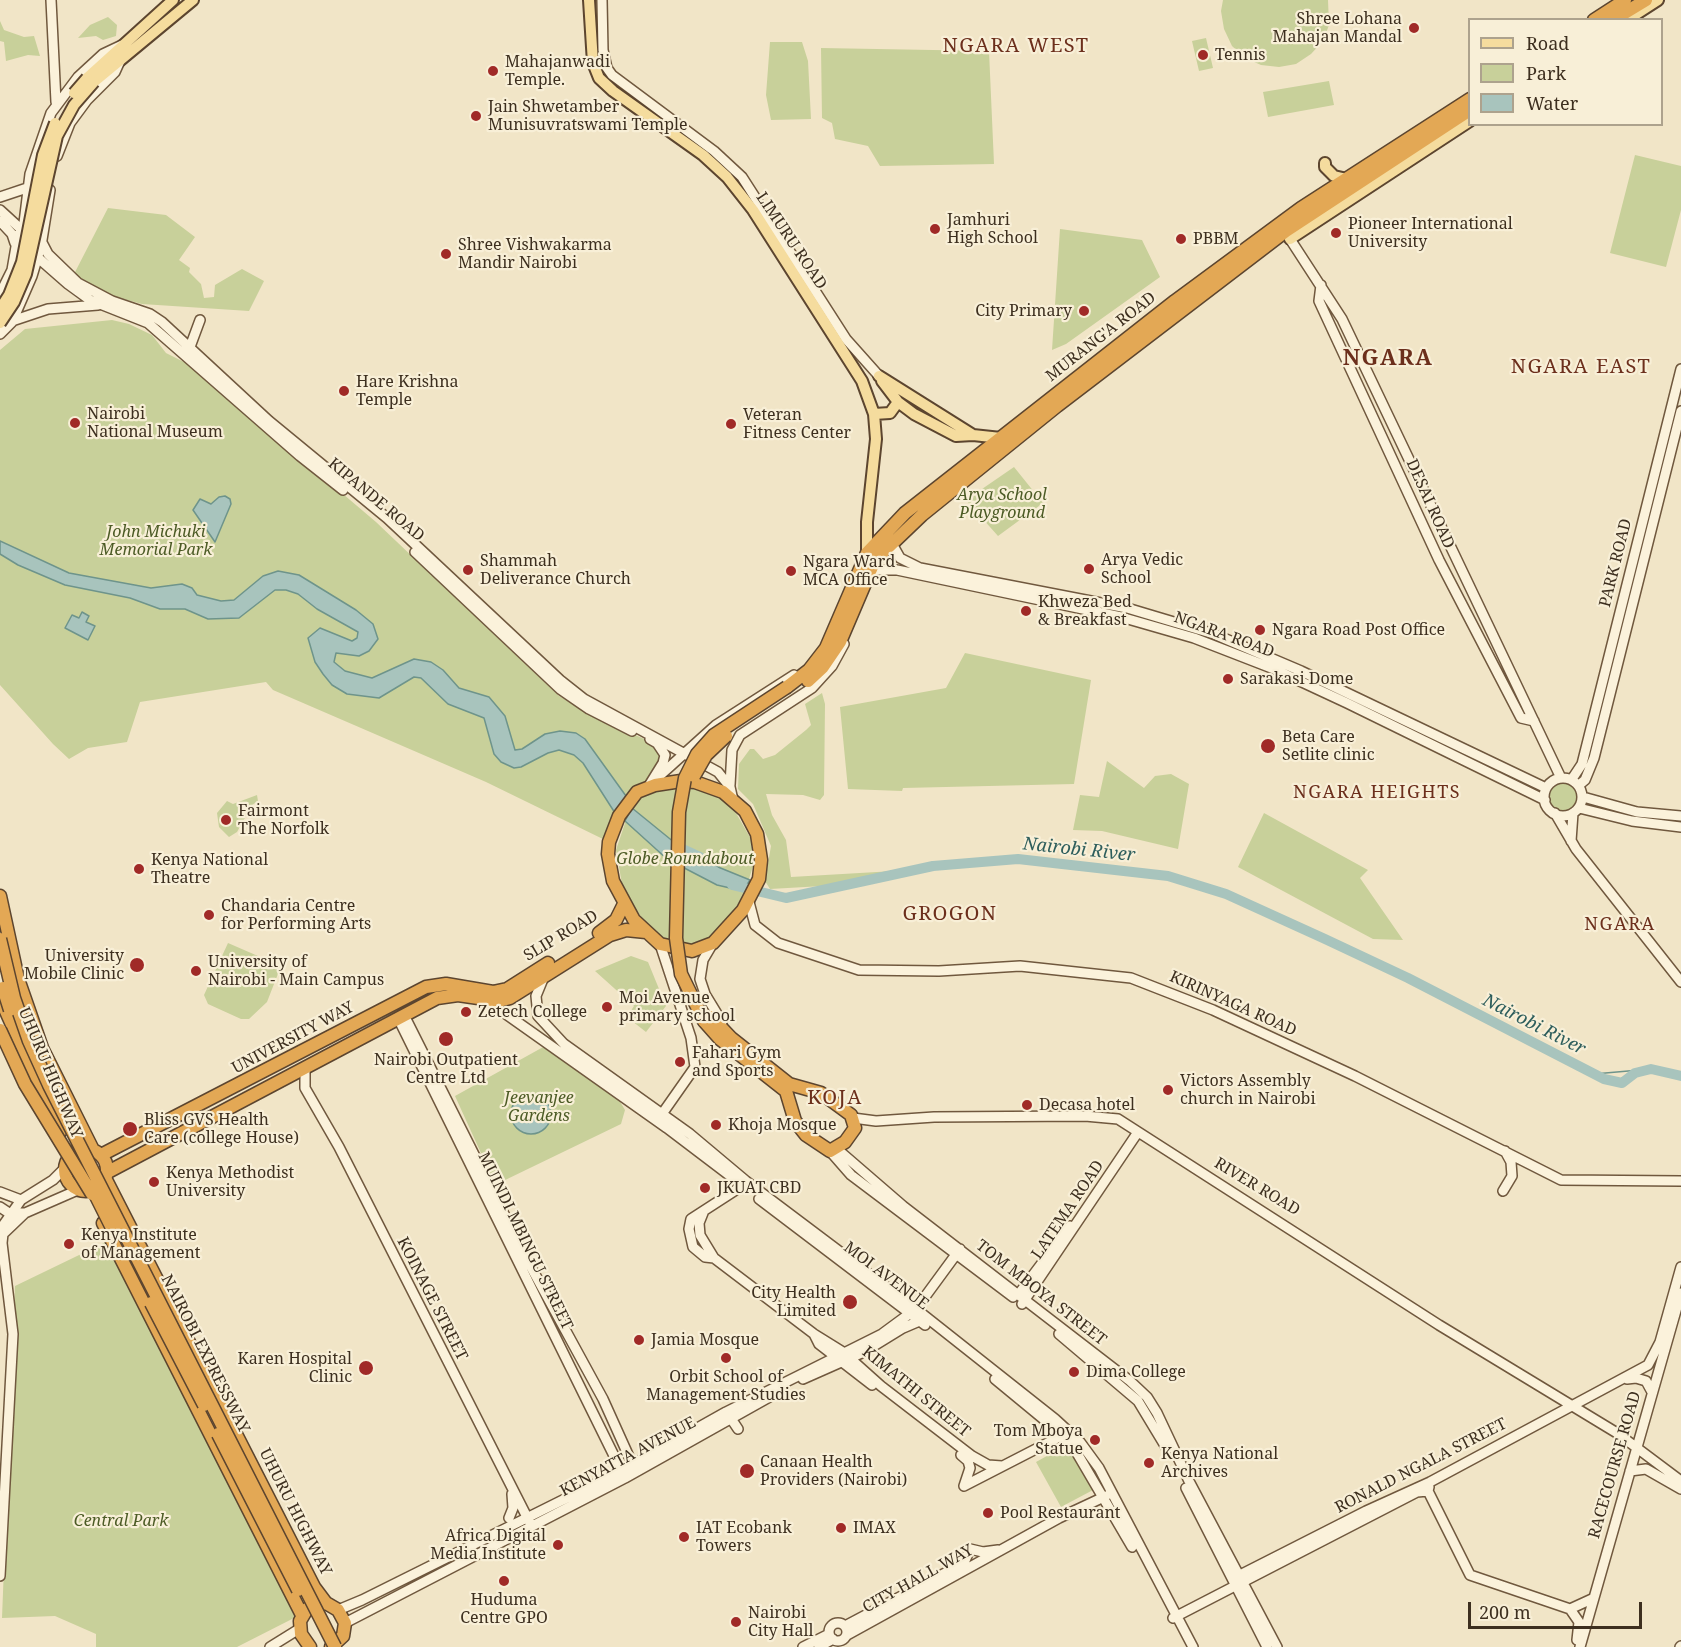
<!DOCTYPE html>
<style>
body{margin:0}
#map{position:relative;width:1681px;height:1647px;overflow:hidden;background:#f1e5c7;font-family:"Noto Serif",serif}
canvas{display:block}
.legend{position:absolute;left:1468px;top:18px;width:195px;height:108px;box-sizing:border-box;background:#f8efd7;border:2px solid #ada28d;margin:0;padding:8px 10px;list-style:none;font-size:18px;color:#3d2f1f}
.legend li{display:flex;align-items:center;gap:12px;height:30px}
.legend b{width:30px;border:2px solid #ada28d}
.scale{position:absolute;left:1468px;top:1602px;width:174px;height:27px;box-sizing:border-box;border:3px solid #3d2f1f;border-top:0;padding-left:8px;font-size:18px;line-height:21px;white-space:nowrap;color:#3d2f1f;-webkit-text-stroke:4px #f8efd7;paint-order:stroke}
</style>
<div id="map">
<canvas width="1681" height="1647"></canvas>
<ul class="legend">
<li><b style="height:8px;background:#f5dc9e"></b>Road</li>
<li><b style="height:16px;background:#c8d09a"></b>Park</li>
<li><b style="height:16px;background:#a8c4bd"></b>Water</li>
</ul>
<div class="scale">200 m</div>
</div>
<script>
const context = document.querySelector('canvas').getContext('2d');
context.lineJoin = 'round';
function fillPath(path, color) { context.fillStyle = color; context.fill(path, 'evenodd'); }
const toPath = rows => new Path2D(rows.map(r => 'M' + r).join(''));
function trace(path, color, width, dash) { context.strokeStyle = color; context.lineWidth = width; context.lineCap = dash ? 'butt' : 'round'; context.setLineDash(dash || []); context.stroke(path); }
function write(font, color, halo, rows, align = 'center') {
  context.font = font + ' "Noto Serif",serif'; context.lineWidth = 4.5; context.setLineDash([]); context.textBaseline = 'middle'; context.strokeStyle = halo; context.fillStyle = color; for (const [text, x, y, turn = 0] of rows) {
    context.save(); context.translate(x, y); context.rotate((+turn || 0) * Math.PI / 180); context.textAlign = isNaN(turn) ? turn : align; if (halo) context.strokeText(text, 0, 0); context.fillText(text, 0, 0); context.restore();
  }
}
fillPath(toPath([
 [1223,0,1328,0,1329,25,1323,41,1311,54,1296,64,1279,67,1261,65,1245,58,1232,46,1224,29,1221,11],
 [108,17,117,25,116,36,103,40,96,36,78,38,90,25],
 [0,21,4,30,24,37,34,36,40,56,28,55,6,61,4,42,0,41],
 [1206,38,1213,68,1199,71,1192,41],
 [770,42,802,42,808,61,811,119,771,120,766,95],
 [821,48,989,51,994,164,880,166,868,146,835,139,832,123,822,118],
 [1329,81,1334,105,1268,117,1263,92],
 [1635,155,1681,166,1681,210,1666,267,1610,253],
 [108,208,166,215,195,237,179,260,190,268,189,272,201,284,204,298,214,297,215,285,242,269,264,281,249,311,142,304,105,294,73,276],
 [1060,229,1142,240,1160,277,1066,344,1052,350],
 [112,320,129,324,152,335,166,353,192,366,376,522,559,696,589,714,653,743,660,750,663,763,607,841,486,782,273,690,266,682,140,702,127,742,88,748,69,759,53,744,0,685,0,350,25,329],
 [1014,467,1043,503,998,536,966,500],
 [965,653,1091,680,1074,784,903,788,902,791,848,789,840,707,946,688],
 [822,693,825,704,824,795,820,800,803,795,766,794,772,815,786,840,791,877,894,871,823,886,770,889,765,881,771,846,753,804,738,789,739,764,750,749,754,749,763,759,775,755,806,730,811,725,805,704],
 [1107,761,1144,788,1155,776,1171,774,1189,784,1178,849,1102,831,1073,830,1080,795,1099,797],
 '1549 797a14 14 0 1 1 28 0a14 14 0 1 1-28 0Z',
 [686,786,723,799,736,813,751,839,753,866,742,902,717,935,697,945,671,945,649,928,632,904,622,884,616,850,628,814,643,795,653,791],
 [257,795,258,801,252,805,237,832,229,837,219,827,217,813,227,801,233,804],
 [1264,813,1368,870,1360,878,1403,940,1373,939,1238,867],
 [228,943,281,966,267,1002,249,1019,241,1019,208,1004,204,995],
 [631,956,648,962,666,1006,646,1032,627,1017,634,1006,595,971],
 [545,1046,619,1100,625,1110,621,1124,501,1182,491,1175,455,1096],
 [106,1242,296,1617,237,1647,96,1647,96,1634,55,1616,2,1618,15,1286],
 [1063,1447,1072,1452,1093,1490,1061,1507,1036,1462]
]), '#c8d09a');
const water = toPath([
 [225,496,230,499,231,504,215,542,193,510,200,499,211,504,219,497,225,496],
 [0,541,69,573,151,588,182,584,192,588,197,595,221,601,234,600,263,576,278,571,299,575,356,610,373,624,378,639,369,651,359,656,336,653,334,662,345,671,372,678,414,659,431,662,443,670,459,688,489,697,505,716,515,750,522,749,545,734,560,731,576,733,585,739,626,796,615,813,583,763,574,755,559,750,548,753,521,767,514,768,501,762,494,754,484,718,448,704,421,678,414,677,379,698,347,694,332,685,323,674,315,662,308,638,320,628,352,641,357,638,358,632,317,609,298,594,286,590,275,590,239,618,208,619,185,609,160,609,130,598,65,585,18,565,0,554,0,541],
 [82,612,89,616,86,622,95,626,88,640,65,628,72,615,79,618,82,612],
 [632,808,691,856,750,880,743,891,717,885,667,859,625,821,632,808],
 '511 1114a20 20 0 1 1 40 0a20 20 0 1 1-40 0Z'
]);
fillPath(water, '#a8c4bd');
trace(water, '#6e948b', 1.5);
trace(toPath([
 [1594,1074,1651,1069]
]), '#6e948b', 1.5);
trace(toPath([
 [674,845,700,857,715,872],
 [732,885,786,898,933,866,1018,859,1168,876,1226,894,1325,939,1408,978,1604,1079,1622,1083,1635,1073,1651,1069,1681,1076]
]), '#a8c4bd', 10);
const secondary = toPath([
 [51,0,56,102],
 [602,0,603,50,607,68,612,75,714,151,742,177,846,339,879,376],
 [57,156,70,123,87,100,115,72,120,61],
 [0,197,27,188],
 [0,210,23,231,28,228,35,229,48,254,78,283,112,301,150,314,162,322,269,421,387,518,560,680,584,699,718,772,730,787,733,800],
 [0,221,12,234,15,243],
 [1290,239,1342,319,1561,778],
 [36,256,68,284,90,300,148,323,300,456,343,490],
 [1321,285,1319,301,1439,560,1521,718,1534,721],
 [0,294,12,270,18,235,23,231,30,174,51,113,78,77,103,54,122,45],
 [12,321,48,309,98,305],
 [0,334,12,322,32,276,41,246,50,190],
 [190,347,200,320],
 [891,542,900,558,920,568,1127,608,1214,634,1301,671,1546,788],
 [415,552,560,689,589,709,632,731],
 [869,570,897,570,1121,617,1194,638,1274,669,1347,703,1545,800],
 [650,739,657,743,665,755,663,763,650,784],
 '1544 797a19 19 0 1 1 38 0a19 19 0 1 1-38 0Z',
 [1572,779,1582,764,1681,369],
 [655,780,716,725,794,675],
 [730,785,732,750,740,735,812,688,832,666,844,644],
 [1579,785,1585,780,1594,758,1681,411],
 [1583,797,1637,812,1681,816],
 [1579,808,1632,821,1681,827],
 [1555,813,1576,849,1681,982],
 [1571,841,1573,813],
 [749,902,755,925],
 [755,925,778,943,859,970,939,971,1020,966,1131,978,1213,1010,1355,1076,1561,1180,1681,1181],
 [713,943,703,960,700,979,705,994,722,1022],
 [660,944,691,1038,695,1067,662,1114],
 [543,979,536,996,538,1016,564,1044,690,1134,746,1181,916,1309,1055,1419,1080,1442,1099,1468,1193,1647],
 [489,1002,667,1128,746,1188],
 [404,1015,525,1256,603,1399,635,1470],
 [398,1018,624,1476],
 [305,1068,305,1088,339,1147,530,1523],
 [853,1118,876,1121,934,1117,1085,1116,1118,1119,1439,1325,1617,1433,1681,1481],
 [837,1149,903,1206,1130,1381,1147,1397,1157,1413,1189,1481,1277,1647],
 [830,1151,851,1175,1013,1297],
 [1503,1191,1512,1176,1511,1162,1505,1151],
 [0,1192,21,1200],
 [759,1199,925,1325],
 [0,1207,9,1213,25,1213,80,1189],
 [703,1213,699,1223,700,1235,714,1258,814,1334,843,1352,881,1386,972,1456,988,1465,1002,1466],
 [3,1234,25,1213],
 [714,1258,705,1257,693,1247,689,1229,691,1219,742,1186],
 [1018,1295,1070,1226],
 [1022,1304,1138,1132],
 [814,1334,819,1344,872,1385],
 [1059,1334,1138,1401,1167,1449],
 [803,1379,864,1352,903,1328,924,1319],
 [995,1379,1052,1426,1074,1448,1132,1547],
 [1627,1379,1636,1378,1646,1381,1652,1392],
 [728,1414,738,1429],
 [961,1455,968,1461,970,1468,964,1486],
 [1630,1471,1646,1469,1681,1489],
 [964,1486,1067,1433],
 [1429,1487,1428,1491,1470,1575,1570,1609,1579,1622,1577,1640],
 [1186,1488,1267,1647],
 [509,1518,513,1508,512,1494],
 [0,1576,13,1334,2,1243,4,1224,21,1200,53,1180,65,1168],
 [1234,1578,1366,1511,1430,1482,1648,1365,1660,1342,1681,1267],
 [1570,1609,1594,1598],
 [338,1610,362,1600,621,1471,726,1412,882,1334,916,1309,960,1249],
 [1173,1618,1417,1492,1428,1491],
 [345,1623,625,1478,780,1391],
 '829 1632a9 9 0 1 1 18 0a9 9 0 1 1-18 0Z',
 [845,1626,964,1563,970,1549,983,1552,998,1550],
 [847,1635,1059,1518,1106,1496],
 [270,1647,299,1629],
 [803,1647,829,1634],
 [819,1647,833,1639],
 [1580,1647,1681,1293],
 [1680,1647,1681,1646]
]);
const primary = toPath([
 [589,0,593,63,599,78,613,91,703,155,727,177,753,210,862,381,874,414,876,439,867,522,867,553],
 [1627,20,1658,0],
 [87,78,173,0],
 [94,82,193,0],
 [1325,163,1325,167,1334,176,1347,179],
 [1290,239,1470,121],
 [879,376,973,435,1001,438],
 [882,381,898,402,914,414,956,436,973,435],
 [874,414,890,413,898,402]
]);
const highway = toPath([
 [1594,20,1625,0],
 [1613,20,1646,0],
 [808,681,823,667,840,642,875,560,922,515,1057,406,1286,231,1470,110],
 [787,687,809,670,826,648,867,553,905,513,1175,301,1301,208,1470,99],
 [681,781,695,782,723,792,745,811,757,834,761,860,759,879,743,910,713,943,692,951,660,944,634,920,613,881,608,854,609,842,619,816,637,792,655,785,681,781],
 [0,896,18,979,42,1048,93,1150],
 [599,933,616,920,624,904],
 [1,1000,60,1132],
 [704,1021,720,1039,786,1091,795,1121,806,1135,830,1151,845,1142,855,1128,851,1115,821,1093,789,1084,731,1038,711,1017],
 '65 1170a21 21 0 1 1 42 0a21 21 0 1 1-42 0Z',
 [101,1155,426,987,446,984,493,992,507,989,548,963],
 [106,1173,437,998,458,995,499,1001,510,998,610,935,626,930,646,932],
 [105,1178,314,1587,326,1603],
 [103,1223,302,1615],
 [310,1647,301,1634,300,1621,307,1609,314,1605,326,1603,338,1610,345,1623,343,1636,331,1647]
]);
trace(secondary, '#70583e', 12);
trace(primary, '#5c452f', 14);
trace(highway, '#5c452f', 15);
trace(secondary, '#fbf2db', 9);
trace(primary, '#f5dc9e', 10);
trace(highway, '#e3a855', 12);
const primaryBridge = toPath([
 [74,93,87,78],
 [0,309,9,295,22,262,43,155,55,123],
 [0,323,14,302,26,274,57,136,74,105,94,82]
]);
const highwayBridge = toPath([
 [694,776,706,755,726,736],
 [0,939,14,998,29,1041,49,1085,335,1647],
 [3,988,10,1010],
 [704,1021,681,974,676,938,679,812,685,778,697,754,714,735,787,687],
 [0,1030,25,1084,92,1194],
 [91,1186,114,1232],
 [151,1303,204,1405],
 [218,1434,298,1590]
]);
trace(primaryBridge, '#5c452f', 14, []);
trace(highwayBridge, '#5c452f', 15, []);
trace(primaryBridge, '#f5dc9e', 10);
trace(highwayBridge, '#e3a855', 12);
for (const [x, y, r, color] of [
 [1414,28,6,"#a02a27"],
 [1203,55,6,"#a02a27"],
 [493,71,6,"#a02a27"],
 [476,116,6,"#a02a27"],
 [935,229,6,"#a02a27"],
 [1336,233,6,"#a02a27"],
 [1181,239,6,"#a02a27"],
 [446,254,6,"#a02a27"],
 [1084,311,6,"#a02a27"],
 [344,391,6,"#a02a27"],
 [75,423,6,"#a02a27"],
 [731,424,6,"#a02a27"],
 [1089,569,6,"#a02a27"],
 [468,570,6,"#a02a27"],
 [791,571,6,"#a02a27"],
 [1026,611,6,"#a02a27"],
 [1260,630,6,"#a02a27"],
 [1228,679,6,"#a02a27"],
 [1268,746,8,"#a02a27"],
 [226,820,6,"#a02a27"],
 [139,869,6,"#a02a27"],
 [209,915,6,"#a02a27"],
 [137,965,8,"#a02a27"],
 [196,971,6,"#a02a27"],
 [607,1007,6,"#a02a27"],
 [466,1012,6,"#a02a27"],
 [446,1039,8,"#a02a27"],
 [680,1062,6,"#a02a27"],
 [1168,1090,6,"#a02a27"],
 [1027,1105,6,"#a02a27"],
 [716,1125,6,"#a02a27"],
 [130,1129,8,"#a02a27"],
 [154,1182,6,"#a02a27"],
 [705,1188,6,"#a02a27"],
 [69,1244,6,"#a02a27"],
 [850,1302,8,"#a02a27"],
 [639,1340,6,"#a02a27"],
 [726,1358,6,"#a02a27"],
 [366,1368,8,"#a02a27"],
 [1074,1372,6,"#a02a27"],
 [1095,1440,6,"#a02a27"],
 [1149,1463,6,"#a02a27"],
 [747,1471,8,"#a02a27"],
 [988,1513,6,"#a02a27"],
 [841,1528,6,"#a02a27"],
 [684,1537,6,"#a02a27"],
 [558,1545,6,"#a02a27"],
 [504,1581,6,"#a02a27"],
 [736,1622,6,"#a02a27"]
]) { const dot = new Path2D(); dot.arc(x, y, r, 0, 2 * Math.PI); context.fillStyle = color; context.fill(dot); trace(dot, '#f8efd7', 2); }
write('16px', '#3d2f1f', '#f8efd7', [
 ["Shree Lohana",1402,19,"right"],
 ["Mahajan Mandal",1402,37,"right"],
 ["Tennis",1215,55],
 ["Mahajanwadi",505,62],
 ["Temple.",505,80],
 ["Jain Shwetamber",488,107],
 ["Munisuvratswami Temple",488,125],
 ["Jamhuri",947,220],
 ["High School",947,238],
 ["Pioneer International",1348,224],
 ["University",1348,242],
 ["PBBM",1193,239],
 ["Shree Vishwakarma",458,245],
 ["Mandir Nairobi",458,263],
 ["City Primary",1072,311,"right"],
 ["Hare Krishna",356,382],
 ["Temple",356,400],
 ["Nairobi",87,414],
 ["National Museum",87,432],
 ["Veteran",743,415],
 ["Fitness Center",743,433],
 ["Arya Vedic",1101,560],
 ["School",1101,578],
 ["Shammah",480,561],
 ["Deliverance Church",480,579],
 ["Ngara Ward",803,562],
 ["MCA Office",803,580],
 ["Khweza Bed",1038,602],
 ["& Breakfast",1038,620],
 ["Ngara Road Post Office",1272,630],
 ["Sarakasi Dome",1240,679],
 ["Beta Care",1282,737],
 ["Setlite clinic",1282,755],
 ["Fairmont",238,811],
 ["The Norfolk",238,829],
 ["Kenya National",151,860],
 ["Theatre",151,878],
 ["Chandaria Centre",221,906],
 ["for Performing Arts",221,924],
 ["University",124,956,"right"],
 ["Mobile Clinic",124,974,"right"],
 ["University of",208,962],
 ["Nairobi - Main Campus",208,980],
 ["Moi Avenue",619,998],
 ["primary school",619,1016],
 ["Zetech College",478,1012],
 ["Fahari Gym",692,1053],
 ["and Sports",692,1071],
 ["Nairobi Outpatient",446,1060,"center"],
 ["Centre Ltd",446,1078,"center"],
 ["Victors Assembly",1180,1081],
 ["church in Nairobi",1180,1099],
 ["Decasa hotel",1039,1105],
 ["Bliss GVS Health",144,1120],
 ["Care (college House)",144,1138],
 ["Khoja Mosque",728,1125],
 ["Kenya Methodist",166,1173],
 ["University",166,1191],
 ["JKUAT CBD",717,1188],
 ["Kenya Institute",81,1235],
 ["of Management",81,1253],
 ["City Health",836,1293,"right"],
 ["Limited",836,1311,"right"],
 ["Jamia Mosque",651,1340],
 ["Karen Hospital",352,1359,"right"],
 ["Clinic",352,1377,"right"],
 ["Dima College",1086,1372],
 ["Orbit School of",726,1377,"center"],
 ["Management Studies",726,1395,"center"],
 ["Tom Mboya",1083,1431,"right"],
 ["Statue",1083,1449,"right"],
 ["Kenya National",1161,1454],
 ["Archives",1161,1472],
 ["Canaan Health",760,1462],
 ["Providers (Nairobi)",760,1480],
 ["Pool Restaurant",1000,1513],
 ["IAT Ecobank",696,1528],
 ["Towers",696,1546],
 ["IMAX",853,1528],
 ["Africa Digital",546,1536,"right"],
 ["Media Institute",546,1554,"right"],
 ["Huduma",504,1600,"center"],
 ["Centre GPO",504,1618,"center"],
 ["Nairobi",748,1613],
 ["City Hall",748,1631]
], 'left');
write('16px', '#3d2f1f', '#f8efd7', [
 ["LIMURU ROAD",791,241,56],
 ["MURANG'A ROAD",1101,337,-38],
 ["KIPANDE ROAD",376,500,40],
 ["DESAI ROAD",1430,504,66],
 ["PARK ROAD",1616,563,-76],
 ["NGARA ROAD",1224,635,20],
 ["SLIP ROAD",561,936,-31],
 ["KIRINYAGA ROAD",1233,1004,24],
 ["UNIVERSITY WAY",293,1038,-28],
 ["UHURU HIGHWAY",50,1073,67],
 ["RIVER ROAD",1257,1187,31],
 ["LATEMA ROAD",1068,1210,-56],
 ["MUINDI MBINGU STREET",525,1241,64],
 ["MOI AVENUE",886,1276,37],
 ["TOM MBOYA STREET",1041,1293,38],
 ["KOINAGE STREET",432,1299,63],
 ["NAIROBI EXPRESSWAY",205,1354,63],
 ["KIMATHI STREET",916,1392,39],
 ["KENYATTA AVENUE",628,1457,-28],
 ["RACECOURSE ROAD",1615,1465,-74],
 ["RONALD NGALA STREET",1421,1466,-27],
 ["UHURU HIGHWAY",295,1512,63],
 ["CITY HALL WAY",918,1579,-29]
]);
write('italic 16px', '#4c5b25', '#f8efd7', [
 ["Arya School",1002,495],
 ["Playground",1002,513],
 ["John Michuki",156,532],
 ["Memorial Park",156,550],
 ["Globe Roundabout",685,859],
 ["Jeevanjee",539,1098],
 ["Gardens",539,1116],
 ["Central Park",121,1521]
]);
context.letterSpacing = '1.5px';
write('18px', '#6c2f1c', '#f8efd7', [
 ["NGARA HEIGHTS",1377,793],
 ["NGARA",1620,925]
]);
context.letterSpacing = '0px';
write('italic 18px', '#2e5e5c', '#f8efd7', [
 ["Nairobi River",1079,850,6],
 ["Nairobi River",1534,1025,27]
]);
context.letterSpacing = '1.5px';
write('20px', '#6c2f1c', '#f8efd7', [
 ["NGARA WEST",1016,46],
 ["NGARA EAST",1581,367],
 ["GROGON",950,914],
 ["KOJA",835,1098]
]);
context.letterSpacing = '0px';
context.letterSpacing = '1.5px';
write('bold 22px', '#6c2f1c', '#f8efd7', [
 ["NGARA",1388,359]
]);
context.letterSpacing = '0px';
</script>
